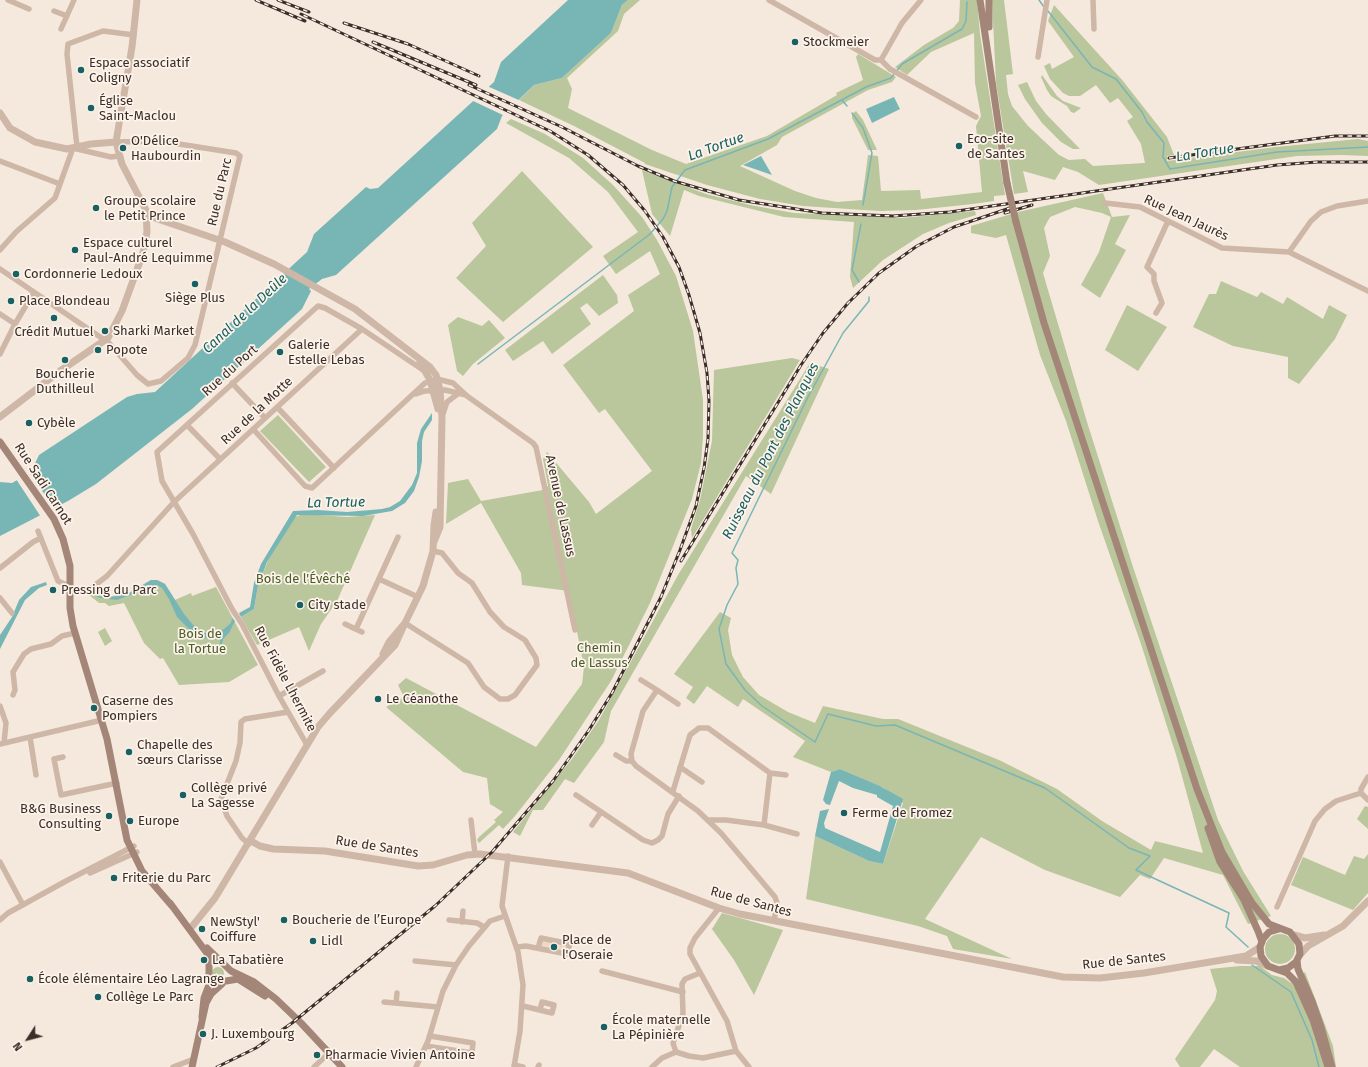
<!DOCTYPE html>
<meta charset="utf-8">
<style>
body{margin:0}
#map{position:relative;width:1368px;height:1067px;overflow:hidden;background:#f5e9dd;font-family:"Fira Sans",sans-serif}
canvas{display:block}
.north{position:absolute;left:8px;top:1019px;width:40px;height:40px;-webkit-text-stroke:3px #fcf3ea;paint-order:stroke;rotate:234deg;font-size:11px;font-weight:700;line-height:16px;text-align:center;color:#3b2d28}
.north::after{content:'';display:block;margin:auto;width:14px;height:18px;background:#3b2d28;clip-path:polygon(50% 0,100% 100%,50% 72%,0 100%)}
</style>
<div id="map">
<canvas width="1368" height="1067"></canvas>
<div class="north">N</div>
</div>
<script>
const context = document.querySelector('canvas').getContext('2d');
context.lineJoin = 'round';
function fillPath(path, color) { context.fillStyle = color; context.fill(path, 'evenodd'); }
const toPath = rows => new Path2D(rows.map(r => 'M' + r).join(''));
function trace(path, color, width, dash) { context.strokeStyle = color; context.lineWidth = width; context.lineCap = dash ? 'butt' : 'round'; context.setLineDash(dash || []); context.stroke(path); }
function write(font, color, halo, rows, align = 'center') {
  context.font = font + ' "Fira Sans",sans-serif'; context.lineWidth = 3.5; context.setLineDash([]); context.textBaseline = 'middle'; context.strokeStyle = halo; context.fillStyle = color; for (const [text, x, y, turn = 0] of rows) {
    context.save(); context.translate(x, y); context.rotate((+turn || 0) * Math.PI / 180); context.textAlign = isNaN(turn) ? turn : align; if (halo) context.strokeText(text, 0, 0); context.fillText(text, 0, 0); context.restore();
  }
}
fillPath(toPath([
 [628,0,640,0,624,14,618,31,567,78,572,89,568,108,652,150,686,164,767,136,837,95,836,93,863,80,856,57,858,54,896,77,892,82,868,90,782,137,777,145,740,166,795,191,816,198,837,202,862,200,868,155,878,156,881,191,920,190,921,199,982,192,976,126,981,116,975,83,974,33,931,52,907,75,895,67,924,45,953,28,959,21,960,0,977,0,980,34,1005,195,994,196,994,201,973,204,916,210,879,211,803,206,760,199,707,185,645,164,645,163,574,126,519,100,534,85,562,78,611,33,622,5],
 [992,0,1004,0,1013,74,1006,75,1008,94,1012,106,1028,126,1059,155,1069,160,1085,159,1093,166,1145,163,1141,144,1127,121,1133,117,1118,98,1110,103,1096,85,1080,96,1069,96,1063,93,1050,79,1044,66,1050,63,1052,69,1074,57,1048,21,1054,5,1123,81,1167,137,1174,155,1167,156,1167,161,1276,147,1358,139,1368,141,1368,156,1342,155,1297,156,1099,185,1078,172,1063,167,1055,180,1023,171,1028,192,1014,194,996,83],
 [1042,75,1057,96,1063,101,1081,108,1074,113,1071,112,1067,106,1051,96,1047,90,1041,77],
 [1027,82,1036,101,1046,114,1080,149,1073,149,1061,142,1042,123,1025,99,1018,85],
 [856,111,863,120,877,150,868,150,852,118,852,114],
 [511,119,545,134,583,158,613,185,642,217,657,240,676,276,693,331,703,400,703,436,701,463,692,499,650,603,611,681,559,760,515,816,503,829,499,825,479,843,477,840,479,837,496,822,494,820,503,812,490,804,487,778,463,772,386,707,404,697,398,685,406,678,536,747,582,684,584,667,569,591,522,585,521,573,481,503,446,524,448,483,468,479,481,501,543,490,548,486,543,459,547,452,589,502,596,514,652,471,605,409,599,413,563,365,634,311,628,295,660,274,650,251,616,274,603,256,638,232,608,192,569,158,506,123],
 [642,170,706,194,750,205,794,213,902,218,975,211,976,215,949,223,923,234,883,260,853,288,850,277,854,222,784,217,699,196,684,190,670,236,652,214],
 [522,171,593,247,503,322,456,278,486,246,472,223],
 [1103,193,1112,217,1130,215,1115,244,1126,250,1100,298,1081,285,1099,252,1111,217,1102,213,1075,207,1050,217,1044,228,1050,256,1043,273,1087,422,1133,567,1218,820,1243,871,1271,916,1248,924,1223,875,1164,858,1150,879,1140,875,1120,897,1045,870,981,837,925,919,1012,959,953,949,947,936,918,926,806,899,815,836,869,861,883,864,903,803,884,788,856,776,840,769,831,772,793,757,805,741,743,699,738,707,707,686,694,704,686,698,693,687,674,674,720,612,731,618,728,630,732,655,743,677,759,695,788,712,815,723,823,706,883,719,898,719,999,760,1057,789,1102,821,1151,850,1155,841,1203,853,1177,758,1141,644,1098,521,1066,421,1040,355,1006,235,996,238,971,233,971,226,1018,212],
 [603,275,617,295,618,303,599,316,587,303,580,308,591,324,552,354,543,341,513,361,505,350],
 [1221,281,1257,297,1261,292,1283,304,1287,297,1323,319,1329,305,1347,315,1335,339,1299,384,1288,378,1288,357,1233,346,1193,327,1209,294,1216,294],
 [1127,305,1167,327,1138,371,1105,350],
 [458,317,482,326,489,320,505,338,473,364,463,376,457,371,448,325],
 [792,358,800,360,692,538,691,529,700,500,712,441,714,370],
 [810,363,829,369,771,494,746,476,611,711,604,742,574,783,565,779,543,810,533,810,520,836,513,832,572,759,599,720,678,575],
 [278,415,326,467,309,482,260,431],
 [303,514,347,517,375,515,337,601,321,624,309,651,299,627,257,645,241,617,254,609,258,586,269,558,295,517],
 [151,580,157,580,165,584,175,600,191,593,192,596,216,587,258,665,229,682,179,685,163,658,160,659,144,643,124,603,109,606,105,603,99,603,89,595,96,589,107,597,129,593],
 [105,628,112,641,105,646,98,632],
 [1365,806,1368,807,1368,829,1357,819],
 [1368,854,1368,893,1353,910,1291,885,1303,857,1345,875,1354,856,1364,859],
 [722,913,783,930,754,995,734,960,712,929],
 '1265 949a15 15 0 1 1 30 0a15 15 0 1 1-30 0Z',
 [1240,966,1260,966,1272,975,1284,978,1291,983,1305,972,1333,1046,1336,1067,1240,1067,1214,1049,1200,1067,1180,1067,1175,1059,1215,1000,1217,991,1210,969],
 '212 973a6 6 0 1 1 12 0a6 6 0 1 1-12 0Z'
]), '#bac69b');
fillPath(toPath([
 [540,937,571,944,568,955,538,948]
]), '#efd9c2');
fillPath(toPath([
 [568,0,628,0,622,5,611,33,562,78,534,85,502,116,497,129,336,275,322,279,309,289,311,291,302,309,192,409,96,484,68,501,0,536,0,482,12,483,31,472,39,455,127,397,137,394,155,392,307,252,314,234,366,187,370,189,378,188,494,82,501,62],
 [894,97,900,109,872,123,866,109],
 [761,156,772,175,743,165],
 [432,413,432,420,424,432,422,441,422,461,419,477,414,491,405,503,392,511,363,516,297,515,267,562,258,586,254,609,241,617,239,613,250,607,254,583,261,564,293,511,318,510,347,512,382,509,390,507,400,501,412,485,417,473,417,443,421,429],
 [151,580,157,580,165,584,184,614,194,626,203,633,216,633,224,629,231,623,232,618,235,621,229,633,223,639,222,644,220,644,220,640,204,638,190,630,177,617,169,599,162,588,157,585,117,600,100,598,94,595,108,598,129,593],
 [46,582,47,585,39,588,25,600,0,649,0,635,12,617,19,600,31,587],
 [840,769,880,786,903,799,883,864,869,861,815,836,820,811,829,809,824,823,825,828,880,852,893,806,877,797,877,795,853,788,839,781,830,805,826,804,823,800,831,772]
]), '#78b6b6');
fillPath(toPath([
 [487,86,521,101,505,116,471,100],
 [29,471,55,510,41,517,16,479]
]), '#f5e9dd');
trace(toPath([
 [1039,0,1044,7],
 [1048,11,1092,67,1116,79,1142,112,1147,122,1164,143,1163,157,1170,169,1277,152,1368,147],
 [842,100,847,106],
 [852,113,863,128,872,153,863,205],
 [859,282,852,270,861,224],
 [869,297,869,301,843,333,808,397,732,553,738,560,736,568,738,584,727,605,719,629,726,664,745,690,762,706,815,742,828,714,876,726,895,725,1045,788,1129,848,1150,856,1136,870,1229,913,1226,927,1248,947],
 [478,364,650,234,663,219,667,211,672,187,685,170,768,139,866,87,891,78,902,64,962,29,966,21,967,2],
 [1252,965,1291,992,1312,1040,1319,1067]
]), '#78b6b6', 1.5);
trace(toPath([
 [8,0,29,9],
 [769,0,875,60,881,60,890,69,976,117],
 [1093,0,1094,29],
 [54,11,67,16],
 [61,29,74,0],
 [1038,57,1047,0],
 [881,60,902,23,921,0],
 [77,147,67,54,68,44,103,31,134,35],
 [0,161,60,184],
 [1105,203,1140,207,1222,248,1289,252,1368,291],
 [0,250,16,232,55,198,73,148,111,157,119,156],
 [1289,252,1311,221,1321,212,1337,206,1368,201],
 [0,269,109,343,137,375,148,384,161,381,188,358,195,345,240,156,236,153,160,141,116,142],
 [1156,313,1162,303,1154,281,1154,274,1147,267,1168,221],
 [0,314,15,324],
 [0,354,15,324,34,292],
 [232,383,265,418],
 [416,394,425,391,445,390,466,395],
 [277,407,334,468],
 [443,414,447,402,459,393],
 [187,425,220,459],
 [253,429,305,486,312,488,425,383,437,379,453,383,467,396,533,443,536,447,575,630],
 [38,531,58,581,79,591,90,589,107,576,174,502,362,329],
 [0,568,33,542,41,538],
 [379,579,418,597],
 [0,598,12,613],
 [405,623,468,663,484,687,500,699,508,699,515,695,537,665,536,658,525,640,504,627,490,612,472,583,458,573,442,553,433,551],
 [345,624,362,632],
 [356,629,398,537],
 [641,680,657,690],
 [13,695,15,690,13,672,24,654,31,649,51,644,62,636,75,633],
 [279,696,323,671],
 [678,704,657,690,643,711,631,754,632,761,636,766,698,811,721,833,775,897,777,903,774,921],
 [0,706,6,723,4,743],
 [30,737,36,775],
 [0,744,102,720],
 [307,745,279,696,242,624,232,609,193,534,162,481,157,452,318,306,325,308,362,329,426,372],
 [616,755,626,761,632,761],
 [63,757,54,759,61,795,117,783],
 [680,767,702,782],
 [770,773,786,775],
 [673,791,690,735,699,728,708,728,770,773,764,825],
 [1361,793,1361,789,1368,777],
 [1361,793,1368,800],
 [576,795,643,840,652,843,658,840,662,836,668,814,679,796],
 [471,820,475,854],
 [708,820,726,820,764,825,797,834],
 [592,825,601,812],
 [249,844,242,838,227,816,221,799,236,761,240,743,241,722,245,719,288,712],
 [508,856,502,906,518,952,523,985,520,1031,514,1067],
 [0,862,23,905],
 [90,873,137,852],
 [1277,907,1315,821,1325,809,1336,801,1361,793],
 [719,908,695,938,690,948,690,954,727,1021,736,1051,749,1067],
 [0,920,8,913,66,881,134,846],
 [449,920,477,923,484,927],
 [462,922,463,911],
 [517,947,526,946,567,954,570,944,541,938,538,948],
 [415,961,456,965],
 [602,971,683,992],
 [384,1002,438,1007],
 [396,1003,397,993],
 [523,1006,552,1013,554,1005,542,1002,540,1010],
 [426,1046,472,1053,473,1043,430,1036],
 [676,1052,673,1043,683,1014,682,984,685,979,700,973],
 [676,1052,689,1056,703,1058,736,1051],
 [514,1065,523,1067],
 [173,1067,194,1059],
 [314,1067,329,1053],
 [416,1067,428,1041,443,991,456,965,469,946,490,921,505,916],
 [538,1067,539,1065],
 [652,1067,662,1058,676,1052]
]), '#cfb7a7', 5.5);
trace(toPath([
 [0,113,10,128,35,142,67,149,91,144,116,142],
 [146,215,225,242,274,264,355,309,430,367,436,375,440,390,442,418,440,527,434,542],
 [420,362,430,380,438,409],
 [0,417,60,371,108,338,122,311,143,253,147,232,146,210,122,164,116,142,132,47,137,0],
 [383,654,389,642,405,623,423,586,433,551,434,525,436,512],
 [251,841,260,846,273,849,325,851,418,866,433,865,467,855,480,854,628,873,719,908,740,914,1063,977,1100,978,1144,973,1246,956,1260,947],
 [190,929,215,898,318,727,330,713,395,645,405,623],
 [1294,935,1305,938,1324,935],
 [1299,956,1308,946,1343,926,1368,901],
 [1237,960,1256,961,1268,966]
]), '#cfb7a7', 7);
trace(toPath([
 [980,0,1007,183],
 [989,27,989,0],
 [1016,222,1044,323,1197,789,1222,852,1252,903,1269,924,1290,932,1299,944,1300,954,1296,962,1288,968,1279,970],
 [0,442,54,519,63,539,70,566,70,608,73,626,107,739,127,840,142,871,172,906],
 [1208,828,1220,862,1244,900,1258,931,1262,942],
 [170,903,209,956,209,985,204,998,202,1017],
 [1279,929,1269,932,1263,939,1260,947,1261,956,1268,966,1287,973,1296,982,1313,1020,1328,1067],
 [207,948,231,971,254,982,276,999,301,1023,342,1067],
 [1297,960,1298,969,1312,1001,1321,1027,1332,1067],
 [226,981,238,979,265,996],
 [192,1067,206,1003,211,994,222,984]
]), '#a38678', 7);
const rail = toPath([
 [256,0,305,21],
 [278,0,309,12],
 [344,23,408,44,479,76],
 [373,42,476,85],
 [469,85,562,127,638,166,674,181,739,200,822,213,893,216,950,212,1277,165,1317,162,1368,162],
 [1169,158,1335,136,1368,136],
 [1005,213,1032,205],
 [681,561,801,365,823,333,848,303,879,273,917,246,954,227,1010,208],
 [217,1067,256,1048,292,1023,435,906,492,852,553,781,589,730,612,693,661,597,680,550,696,506,704,468,708,439,709,401,707,373,700,333,689,295,679,267,663,237,645,211,623,185,588,155,550,131,301,14]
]);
trace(rail, '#3b2d28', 3);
trace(rail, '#fcf3ea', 1.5, [4.5]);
trace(toPath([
 [1007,183,1016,222]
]), '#a38678', 7);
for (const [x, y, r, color] of [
 [795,42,4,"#186062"],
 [81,70,4,"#186062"],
 [91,108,4,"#186062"],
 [959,146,4,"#186062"],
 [123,148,4,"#186062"],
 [96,208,4,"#186062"],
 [75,250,4,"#186062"],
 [16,274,4,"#186062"],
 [195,284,4,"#186062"],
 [11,301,4,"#186062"],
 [54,318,4,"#186062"],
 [105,331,4,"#186062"],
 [98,350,4,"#186062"],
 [280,352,4,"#186062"],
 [65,360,4,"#186062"],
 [29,423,4,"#186062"],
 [53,590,4,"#186062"],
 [300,605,4,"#186062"],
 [378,699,4,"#186062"],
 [94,708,4,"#186062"],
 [129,752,4,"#186062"],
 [183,795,4,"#186062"],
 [844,813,4,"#186062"],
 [109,816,4,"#186062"],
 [130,821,4,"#186062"],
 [114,878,4,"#186062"],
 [284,920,4,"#186062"],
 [202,929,4,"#186062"],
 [313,941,4,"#186062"],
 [554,947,4,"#186062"],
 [204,960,4,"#186062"],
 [30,979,4,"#186062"],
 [98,997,4,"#186062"],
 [604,1027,4,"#186062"],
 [203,1034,4,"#186062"],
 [317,1055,4,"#186062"]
]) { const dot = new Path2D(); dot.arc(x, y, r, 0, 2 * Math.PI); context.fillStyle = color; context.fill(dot); trace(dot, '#fcf3ea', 1.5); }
write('13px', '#3b2d28', '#fcf3ea', [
 ["Stockmeier",803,42],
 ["Espace associatif",89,63],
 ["Coligny",89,78],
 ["Église",99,101],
 ["Saint-Maclou",99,116],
 ["Eco-site",967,139],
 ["de Santes",967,154],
 ["O'Délice",131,141],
 ["Haubourdin",131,156],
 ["Groupe scolaire",104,201],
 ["le Petit Prince",104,216],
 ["Espace culturel",83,243],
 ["Paul-André Lequimme",83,258],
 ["Cordonnerie Ledoux",24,274],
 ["Siège Plus",195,298,"center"],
 ["Place Blondeau",19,301],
 ["Sharki Market",113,331],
 ["Crédit Mutuel",54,332,"center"],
 ["Galerie",288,345],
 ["Estelle Lebas",288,360],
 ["Popote",106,350],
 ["Boucherie",65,374,"center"],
 ["Duthilleul",65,389,"center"],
 ["Cybèle",37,423],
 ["Pressing du Parc",61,590],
 ["City stade",308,605],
 ["Le Céanothe",386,699],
 ["Caserne des",102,701],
 ["Pompiers",102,716],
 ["Chapelle des",137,745],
 ["sœurs Clarisse",137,760],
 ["Collège privé",191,788],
 ["La Sagesse",191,803],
 ["B&G Business",101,809,"right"],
 ["Consulting",101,824,"right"],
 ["Ferme de Fromez",852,813],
 ["Europe",138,821],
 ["Friterie du Parc",122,878],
 ["Boucherie de l’Europe",292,920],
 ["NewStyl'",210,922],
 ["Coiffure",210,937],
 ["Place de",562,940],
 ["l'Oseraie",562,955],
 ["Lidl",321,941],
 ["La Tabatière",212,960],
 ["École élémentaire Léo Lagrange",38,979],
 ["Collège Le Parc",106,997],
 ["École maternelle",612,1020],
 ["La Pépinière",612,1035],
 ["J. Luxembourg",211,1034],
 ["Pharmacie Vivien Antoine",325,1055]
], 'left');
write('13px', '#3b2d28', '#fcf3ea', [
 ["Rue du Parc",220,192,-77],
 ["Rue Jean Jaurès",1186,218,25],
 ["Rue du Port",230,371,-42],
 ["Rue de la Motte",257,411,-43],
 ["Rue Sadi Carnot",43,484,57],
 ["Avenue de Lassus",560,506,78],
 ["Rue Fidèle Lhermite",285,679,62],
 ["Rue de Santes",377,847,9],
 ["Rue de Santes",751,902,15],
 ["Rue de Santes",1124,961,-6]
]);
write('13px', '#4c5c29', '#fcf3ea', [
 ["Bois de l'Évêché",303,579],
 ["Bois de",200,634],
 ["la Tortue",200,649],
 ["Chemin",599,648],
 ["de Lassus",599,663]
]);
write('italic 14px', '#186062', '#fcf3ea', [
 ["La Tortue",716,147,-20],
 ["La Tortue",1205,153,-9],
 ["Canal de la Deûle",245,314,-43],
 ["Ruisseau du Pont des Planques",771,451,-63],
 ["La Tortue",336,503,-1]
]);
</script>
